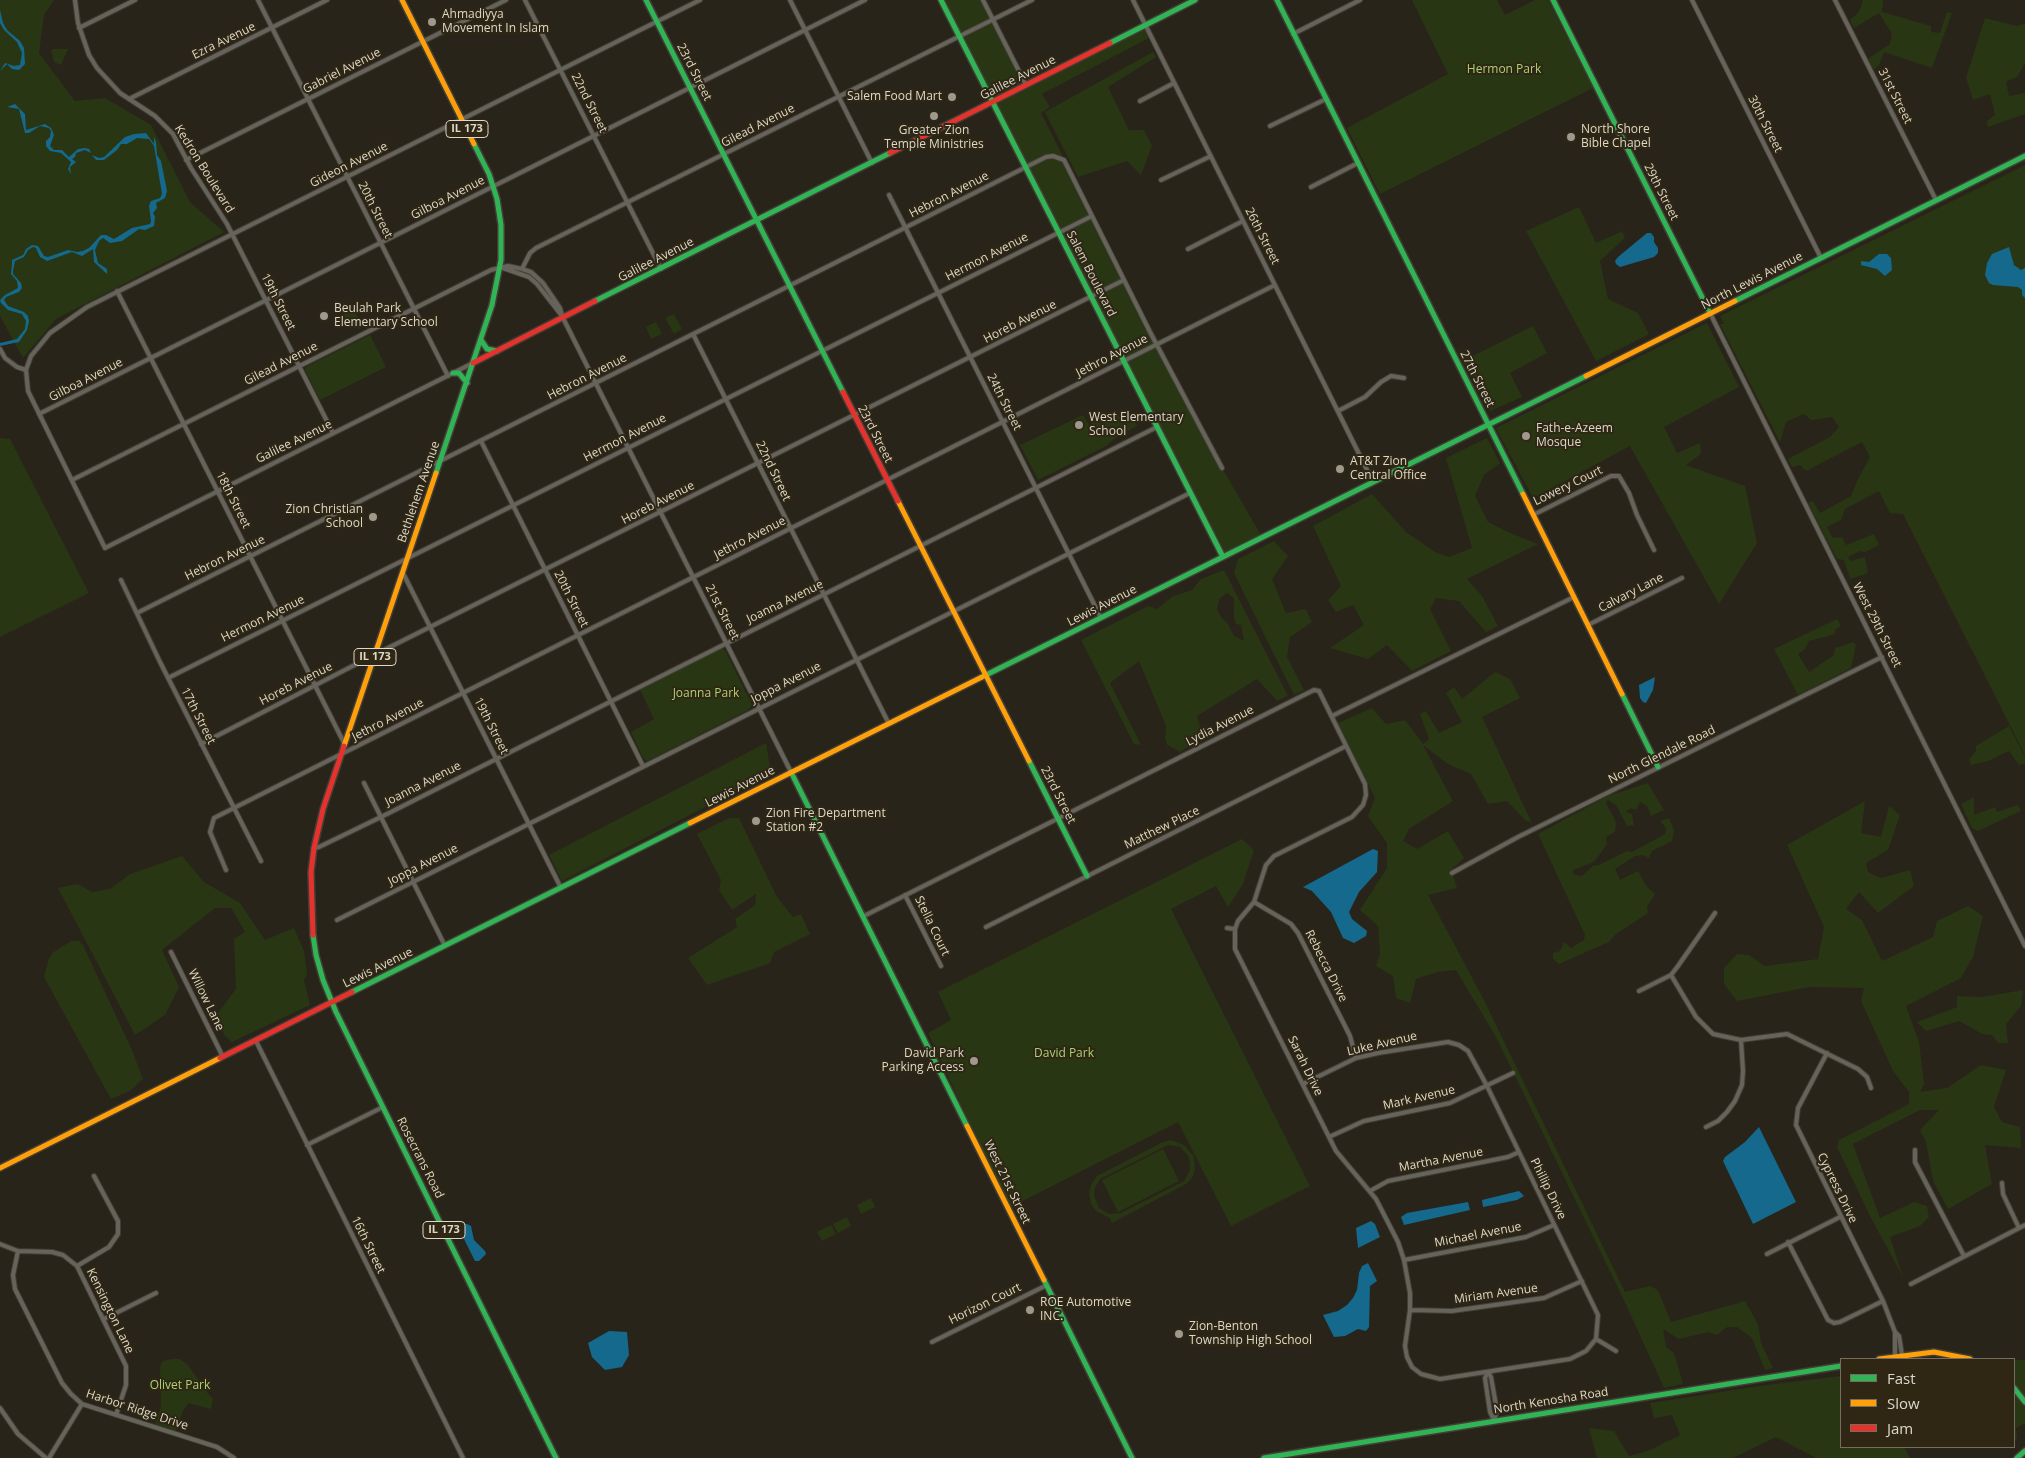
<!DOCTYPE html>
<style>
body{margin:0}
#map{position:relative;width:2025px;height:1458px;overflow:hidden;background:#29241a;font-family:"Open Sans",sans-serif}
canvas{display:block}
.legend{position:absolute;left:1840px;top:1358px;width:175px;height:90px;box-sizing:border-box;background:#2f2714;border:1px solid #756e5e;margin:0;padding:6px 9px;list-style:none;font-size:15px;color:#ddd8cc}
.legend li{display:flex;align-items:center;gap:10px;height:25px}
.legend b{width:25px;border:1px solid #756e5e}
</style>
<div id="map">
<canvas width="2025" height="1458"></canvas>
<ul class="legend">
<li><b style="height:6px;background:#30b455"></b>Fast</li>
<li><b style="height:6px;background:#ff9f0a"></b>Slow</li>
<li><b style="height:6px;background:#e5322d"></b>Jam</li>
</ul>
</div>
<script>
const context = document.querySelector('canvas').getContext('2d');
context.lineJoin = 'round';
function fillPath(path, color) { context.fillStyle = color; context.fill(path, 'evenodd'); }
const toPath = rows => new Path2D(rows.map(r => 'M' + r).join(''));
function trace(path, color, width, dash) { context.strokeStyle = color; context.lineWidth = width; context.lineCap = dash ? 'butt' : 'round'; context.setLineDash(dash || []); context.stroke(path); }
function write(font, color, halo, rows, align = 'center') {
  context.font = font + ' "Open Sans",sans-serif'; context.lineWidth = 4; context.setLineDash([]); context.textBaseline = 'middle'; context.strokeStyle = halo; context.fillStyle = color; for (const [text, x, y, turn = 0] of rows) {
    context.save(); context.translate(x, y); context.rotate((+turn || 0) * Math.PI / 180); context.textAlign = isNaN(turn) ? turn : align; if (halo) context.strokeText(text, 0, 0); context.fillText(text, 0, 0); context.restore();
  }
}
fillPath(toPath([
 [0,0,54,0,44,15,39,53,75,101,105,98,151,125,190,202,224,232,56,319,23,358,0,316],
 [942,0,983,0,1026,85,1145,25,1151,37,1042,94,1050,107,1041,113,1157,344,1222,468,1262,537,1223,557],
 [1412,0,1497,0,1505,15,1535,0,1548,0,1593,88,1380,194,1347,128,1448,74],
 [1863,0,1883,0,1882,12,1931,26,1931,32,1940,33,1947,12,1952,13,1932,68,1884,52,1879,65,1874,70,1868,59,1890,44,1892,34,1879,13,1854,28,1850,20,1859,12],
 [1985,18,2017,26,2025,23,2025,63,2018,76,2006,82,2009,96,2025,93,2025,114,1988,127,1987,121,1995,115,1990,94,1973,100,1966,78],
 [53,49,68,49,61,65,54,62,51,51],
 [1153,52,1156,57,1108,87,1129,130,1144,130,1152,146,1141,175,1127,161,1078,177,1045,112],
 [2025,165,2025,755,1903,514,1890,513,1879,491,1845,509,1841,520,1827,527,1833,538,1842,537,1846,545,1874,534,1879,545,1865,552,1860,551,1848,557,1850,561,1865,557,1868,573,1850,579,1844,560,1837,559,1808,503,1813,501,1820,513,1851,496,1858,479,1870,457,1862,442,1806,471,1800,465,1792,467,1788,459,1830,437,1839,427,1832,417,1811,420,1804,414,1786,422,1780,442,1720,324,1724,324,1720,316],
 [1579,207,1596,243,1622,231,1625,238,1600,261,1608,299,1638,313,1649,334,1596,361,1526,231],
 [354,309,359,320,357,321,361,328,358,329,356,325,349,329,342,315],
 [674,314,682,329,674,334,665,318],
 [656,322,662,334,651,339,646,327],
 [1707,323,1739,387,1664,427,1677,453,1700,443,1701,454,1686,465,1745,486,1757,543,1719,604,1630,446,1533,498,1496,428],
 [1533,326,1547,353,1510,373,1522,397,1490,411,1463,361],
 [370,335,386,367,320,400,305,370,306,367],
 [1116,410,1120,417,1128,413,1132,419,1125,424,1134,419,1137,426,1118,436,1106,446,1038,480,1020,445,1083,415,1089,425],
 [0,438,10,439,89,593,0,637],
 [1487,438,1500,463,1484,475,1475,496,1488,522,1510,533,1538,544,1467,579,1482,596,1498,626,1486,632,1459,601,1436,598,1430,609,1451,651,1412,671,1387,645,1368,659,1330,648,1364,625,1353,605,1336,612,1328,600,1341,586,1313,526,1372,494,1406,532,1435,552,1449,557,1472,548,1446,458],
 [1274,541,1288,556,1272,579,1286,613,1306,609,1312,622,1290,637,1287,657,1304,690,1294,695,1234,573,1238,559],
 [1224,570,1288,696,1277,701,1257,679,1197,716,1203,736,1180,752,1167,745,1165,738,1166,726,1139,661,1110,683,1141,745,1134,744,1081,640,1148,606,1157,609,1173,596,1192,590,1201,579],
 [1227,593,1234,598,1234,617,1236,624,1241,625,1244,641,1234,636,1228,624,1221,617,1217,609,1220,598],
 [1837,619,1841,626,1835,630,1835,634,1809,641,1805,649,1798,654,1809,672,1834,655,1835,648,1853,642,1856,645,1851,668,1798,695,1774,649],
 [721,649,725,650,752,705,748,710,647,761,643,758,631,732,654,719,640,690],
 [1495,672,1510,679,1520,698,1482,717,1532,823,1525,820,1507,801,1488,804,1471,774,1448,764,1423,745,1453,801,1409,829,1403,841,1417,849,1448,831,1464,858,1451,870,1457,888,1428,895,1485,1002,1625,1292,1650,1286,1658,1290,1671,1322,1745,1301,1758,1324,1761,1343,1773,1368,1765,1370,1752,1338,1737,1327,1727,1327,1717,1335,1708,1332,1679,1339,1663,1329,1666,1347,1674,1353,1683,1384,1664,1388,1622,1296,1496,1037,1456,970,1437,972,1416,979,1410,1003,1396,998,1393,976,1376,966,1380,954,1378,926,1360,910,1387,868,1387,843,1368,816,1375,798,1338,723,1372,708,1386,724,1405,720,1423,744,1429,739,1420,714,1426,711,1439,733,1462,722,1446,693,1454,687,1462,699],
 [2009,726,2025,757,2025,763,2019,765,2009,751,1988,761,1971,765,1969,759,1976,751,1976,746],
 [766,743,771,773,562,881,549,855],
 [1648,783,1664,810,1651,816,1647,806,1640,802,1636,810,1630,808,1626,812,1632,814,1634,825,1627,826,1616,805,1608,800,1606,803,1616,822,1615,832,1606,837,1607,844,1594,862,1573,870,1573,874,1582,876,1593,866,1599,865,1627,851,1632,852,1665,834,1666,828,1660,821,1669,818,1674,830,1672,841,1652,851,1649,858,1643,855,1635,856,1615,869,1620,880,1638,871,1646,886,1655,894,1647,907,1648,913,1616,934,1609,942,1559,964,1553,959,1553,953,1560,951,1564,942,1571,948,1584,940,1585,935,1538,834,1608,796],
 [1974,797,1974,815,1995,807,1997,812,2018,805,2021,811,1978,831,1972,828,1961,804],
 [1865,801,1861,833,1881,837,1889,806,1900,815,1888,850,1866,863,1868,872,1881,878,1910,870,1914,886,1878,913,1859,892,1846,909,1862,920,1882,961,1933,937,1937,921,1968,906,1983,916,1973,957,1961,978,1906,1006,1919,1042,1924,1084,1920,1092,1947,1088,1981,1065,2006,1070,1994,1107,2002,1122,2020,1127,2021,1148,1985,1145,1992,1184,1948,1209,1933,1181,1926,1142,1920,1130,1939,1110,1920,1110,1853,1144,1880,1218,1914,1202,1927,1206,1929,1217,1920,1226,1890,1237,1903,1277,1871,1218,1837,1147,1839,1140,1909,1104,1909,1092,1893,1071,1861,1001,1864,988,1810,987,1737,1001,1724,984,1724,968,1737,954,1749,955,1765,966,1818,959,1824,927,1787,845],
 [729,818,739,818,777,897,793,917,801,914,810,934,774,952,770,963,707,985,688,958,737,927,735,919,755,905,756,894,732,910,719,890,721,880,697,834],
 [1242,839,1254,850,1243,884,1228,907,1216,886,1171,909,1310,1186,1231,1226,1178,1122,1009,1208,928,1033,951,1020,938,992],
 [182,856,204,882,240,903,265,940,294,928,304,951,307,974,304,980,310,1005,232,1042,225,1036,215,1017,236,989,234,939,245,932,231,908,215,908,162,950,179,987,165,1015,135,1035,58,888,78,884,92,892,110,889,130,874],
 [71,941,79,941,83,945,132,1050,143,1079,130,1091,111,1099,44,977,48,961,52,953],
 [2023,990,2021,1006,2006,1024,2008,1043,1998,1043,1992,1035,1982,1034,1959,1021,1926,1031,1917,1022,1957,1007,1957,996,1983,997],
 [1171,1140,1184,1145,1194,1156,1195,1170,1192,1178,1186,1184,1112,1223,1110,1218,1096,1211,1091,1204,1089,1193,1091,1185,1097,1176,1161,1143],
 [1168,1145,1180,1147,1189,1157,1190,1170,1184,1181,1121,1213,1109,1214,1099,1208,1094,1195,1095,1188,1100,1179],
 [1163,1149,1179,1181,1118,1212,1102,1180],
 [871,1198,875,1207,861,1214,857,1205],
 [847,1217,851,1226,838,1233,833,1224],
 [831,1225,836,1234,822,1241,817,1232],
 [172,1359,180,1359,188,1365,209,1395,213,1398,211,1409,188,1403,182,1413,176,1431,155,1425,161,1406,160,1366,163,1361],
 [2014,1360,2025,1360,2025,1423,2016,1428,2017,1438,2014,1441],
 [1841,1376,1841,1447,1904,1447,1910,1458,1816,1458,1776,1437,1733,1458,1597,1458,1589,1428,1614,1431,1629,1456,1648,1451,1680,1435,1672,1415,1654,1418,1650,1403,1766,1385]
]), '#283613');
fillPath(toPath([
 [0,10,3,23,7,30,20,41,24,48,25,64,19,70,12,69,7,64,0,71,5,63,14,66,20,65,22,53,17,42,4,30,0,23],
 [15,104,25,114,26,130,45,124,51,128,54,135,50,146,54,150,62,150,69,157,78,149,85,148,89,149,91,153,85,150,76,153,75,157,72,159,76,162,70,167,71,174,68,169,71,162,61,153,50,151,46,146,46,141,50,137,51,131,49,128,40,126,29,133,25,133,19,109,7,107],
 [146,133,154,144,154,137,156,142,157,155,161,161,167,191,165,198,156,203,157,208,153,213,155,217,154,226,145,230,139,229,122,241,110,243,103,238,99,241,95,250,98,263,107,269,107,274,94,262,93,249,82,256,72,252,47,261,40,257,36,248,33,247,28,250,24,257,15,261,13,271,13,274,21,283,22,288,19,292,6,297,4,300,8,306,24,312,28,316,29,321,27,330,19,342,0,346,0,343,17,339,25,329,26,321,22,314,8,310,1,303,0,300,5,295,18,288,17,281,11,274,12,264,12,260,23,255,26,249,32,245,38,246,44,256,48,257,68,250,77,252,83,251,89,248,101,235,106,235,114,239,132,228,150,224,151,221,149,206,151,201,160,198,162,194,154,146,149,139,137,138,127,144,121,144,117,150,104,160,96,160,92,155,99,158,104,157,125,137,134,134],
 [1647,233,1651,233,1654,237,1654,242,1658,248,1658,253,1654,257,1620,267,1616,264,1615,261,1618,257],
 [2009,247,2014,265,2021,270,2025,268,2025,298,2022,295,2022,290,2018,287,1993,285,1989,283,1985,275,1987,263,1992,254],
 [1879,254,1887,254,1891,258,1892,270,1885,276,1877,269,1861,265,1861,261,1869,262],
 [1655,677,1653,690,1646,703,1643,702,1640,698,1639,685],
 [1373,849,1378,851,1377,872,1359,892,1349,912,1352,919,1367,931,1366,936,1354,943,1343,938,1331,912,1312,891,1303,887],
 [1759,1127,1796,1202,1753,1224,1723,1161,1725,1157,1745,1142],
 [1519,1191,1524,1196,1517,1200,1483,1207,1482,1200],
 [1468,1202,1470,1210,1404,1225,1401,1217,1407,1213],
 [1371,1221,1375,1224,1380,1237,1358,1248,1356,1228],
 [463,1224,467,1224,471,1226,474,1240,485,1251,486,1254,479,1261,475,1261,461,1233],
 [1368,1263,1377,1281,1370,1286,1369,1327,1366,1331,1358,1329,1345,1336,1334,1337,1323,1315,1338,1311,1347,1305,1353,1298,1357,1290,1359,1273,1362,1266],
 [609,1331,627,1332,629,1355,622,1367,605,1370,592,1357,588,1343]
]), '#14698c');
const street = toPath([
 [75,0,78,23,89,55,97,68,120,93,155,116,173,134,191,168,227,224,333,433],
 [258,0,448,376],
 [525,0,661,269],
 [790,0,872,163],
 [983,0,1026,85],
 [1133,0,1373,482],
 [1692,0,1821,258],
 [1835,0,1936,200],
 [79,28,135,0],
 [1293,34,1360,0],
 [129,99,327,0],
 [1140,101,1174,83],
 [1270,126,1326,99],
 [186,160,506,0],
 [1161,180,1211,156],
 [1311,187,1358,163],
 [889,195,1101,618],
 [1188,249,1243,221],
 [500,267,529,277,537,284,562,316],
 [522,269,530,253,536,248,1032,0],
 [117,291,344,743],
 [1710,313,2025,946],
 [693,334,889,724],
 [0,349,5,358,17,367,26,370,28,391,105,548,473,363],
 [26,370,31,356,50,333,87,307,700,0],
 [1338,411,1365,397,1381,382,1391,376,1404,378],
 [39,414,865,0],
 [481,441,643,766],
 [72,480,491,270,508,266,522,269,531,272,543,283,560,308,563,318,791,772],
 [1533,515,1611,476,1619,476,1629,493,1637,515,1654,550],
 [403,573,561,888],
 [121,580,160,662,261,861],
 [137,613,1046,157,1053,156,1064,160,1150,332,1222,468],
 [1588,625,1682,578],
 [168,678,1092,216],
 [1332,716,1574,597],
 [201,744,376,654,1124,280],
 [364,783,445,946],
 [314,848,319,847,381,817,1157,427],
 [226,870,210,832,214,818,1275,285],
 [1452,873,1518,837,1882,657],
 [905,895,941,966],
 [1254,902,1291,924,1298,933,1350,1036,1356,1058],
 [864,916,1294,700,1314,690,1319,691,1365,784,1366,795,1363,805,1352,817,1274,856,1266,865,1254,902,1238,921,1235,929,1235,949,1336,1151,1376,1199,1398,1242,1404,1260,1410,1293,1410,1310,1405,1346,1407,1357,1412,1367,1421,1374,1440,1379,1570,1359,1586,1351,1596,1339,1598,1315,1487,1086,1468,1051,1459,1045,1448,1042,1378,1053,1356,1058,1303,1084],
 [337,920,1190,493],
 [986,927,1346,746],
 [1227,928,1235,929],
 [171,952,223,1057],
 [1671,975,1696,1017,1713,1034,1741,1040,1787,1034,1858,1069,1867,1077,1871,1088],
 [1639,991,1671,975,1678,966,1715,913],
 [256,1041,463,1458],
 [1827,1053,1798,1108,1796,1125,1883,1301,1895,1332,1899,1336,1902,1355],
 [1706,1127,1718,1121,1727,1112,1735,1101,1742,1085,1743,1071,1741,1040],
 [1329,1137,1364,1121,1450,1103,1513,1073],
 [307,1145,383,1107],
 [1915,1150,1915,1162,1964,1256],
 [2002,1183,2003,1194,2019,1228],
 [1370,1191,1388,1181,1508,1157,1519,1152],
 [1788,1242,1828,1320,1834,1323,1840,1322,1883,1301],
 [0,1244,18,1251,52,1252,63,1255,77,1266,126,1366,126,1385,116,1415],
 [18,1251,13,1275,15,1289,62,1383,71,1394,82,1404,217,1447,234,1458],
 [1767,1254,1840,1217],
 [1404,1260,1526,1237,1554,1225],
 [77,1266,109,1247,118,1234,118,1221,94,1176],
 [1911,1284,2025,1225],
 [1410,1310,1452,1311,1544,1298,1582,1281],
 [104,1319,156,1293],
 [1895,1332,1895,1356],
 [1596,1339,1616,1351],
 [932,1342,1047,1285],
 [1488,1372,1491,1377,1497,1411,1494,1420],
 [1488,1372,1485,1378,1490,1412,1494,1420],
 [0,1408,18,1434,46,1458],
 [49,1458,82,1404]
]);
const fast = toPath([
 [646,0,843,392],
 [941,0,1223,557],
 [1277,0,1523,494],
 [1553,0,1710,313],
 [1110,43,1195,0],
 [595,301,890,153],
 [1735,301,2025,156],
 [481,340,487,349,497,351],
 [453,373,459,373,467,383],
 [436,473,492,305,501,260,501,225,497,199,489,174,474,144],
 [982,677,1586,376],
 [1622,694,1658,767],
 [1029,761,1087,876],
 [791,772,967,1126],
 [313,935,316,955,323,980,336,1012,556,1458],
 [352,992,690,823],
 [1044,1280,1132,1458],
 [2014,1388,2025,1402],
 [1264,1458,1841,1366],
 [2017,1458,2025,1451]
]);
const slow = toPath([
 [402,0,474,144],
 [1586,376,1735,301],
 [1523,494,1622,694],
 [898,501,1029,761],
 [344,746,436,473],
 [690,823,982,677],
 [967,1126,1044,1280],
 [0,1168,220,1058],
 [1879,1359,1934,1352,1970,1359]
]);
const jam = toPath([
 [890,153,1110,43],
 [473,363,595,301],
 [843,392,898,501],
 [313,935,311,872,314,848,323,809,344,746],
 [220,1058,352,992]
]);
trace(street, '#423e36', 6);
trace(fast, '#423e36', 8);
trace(slow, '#423e36', 8);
trace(jam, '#423e36', 8);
trace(street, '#66635b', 4);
trace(fast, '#30b455', 5);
trace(slow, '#ff9f0a', 5);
trace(jam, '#e5322d', 5);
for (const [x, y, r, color] of [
 [432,22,5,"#9e998e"],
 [952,97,5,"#9e998e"],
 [934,116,5,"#9e998e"],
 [1571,137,5,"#9e998e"],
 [324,316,5,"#9e998e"],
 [1079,425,5,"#9e998e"],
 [1526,436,5,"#9e998e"],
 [1340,469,5,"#9e998e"],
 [373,517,5,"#9e998e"],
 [756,821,5,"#9e998e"],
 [974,1061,5,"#9e998e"],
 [1030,1310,5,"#9e998e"],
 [1179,1334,5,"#9e998e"]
]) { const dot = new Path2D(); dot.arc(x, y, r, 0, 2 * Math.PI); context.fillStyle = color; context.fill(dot); trace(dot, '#2f2714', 2); }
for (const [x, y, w] of [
 [467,129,42],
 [375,657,42],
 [444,1230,42]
]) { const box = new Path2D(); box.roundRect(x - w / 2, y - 8.5, w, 17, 4); context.fillStyle = '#2f2714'; context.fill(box); trace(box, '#ddd8cc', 1); }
write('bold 11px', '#ddd8cc', null, [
 ["IL 173",467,129],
 ["IL 173",375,657],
 ["IL 173",444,1230]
]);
write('12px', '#ddd8cc', '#2f2714', [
 ["Ahmadiyya",442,15],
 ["Movement In Islam",442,29],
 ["Salem Food Mart",942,97,"right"],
 ["North Shore",1581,130],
 ["Bible Chapel",1581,144],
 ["Greater Zion",934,131,"center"],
 ["Temple Ministries",934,145,"center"],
 ["Beulah Park",334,309],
 ["Elementary School",334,323],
 ["West Elementary",1089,418],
 ["School",1089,432],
 ["Fath-e-Azeem",1536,429],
 ["Mosque",1536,443],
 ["AT&T Zion",1350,462],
 ["Central Office",1350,476],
 ["Zion Christian",363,510,"right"],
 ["School",363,524,"right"],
 ["Zion Fire Department",766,814],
 ["Station #2",766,828],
 ["David Park",964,1054,"right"],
 ["Parking Access",964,1068,"right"],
 ["ROE Automotive",1040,1303],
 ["INC.",1040,1317],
 ["Zion-Benton",1189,1327],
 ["Township High School",1189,1341]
], 'left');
write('12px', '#ddd8cc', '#2f2714', [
 ["Ezra Avenue",224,41,-26],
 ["Gabriel Avenue",342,71,-27],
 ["23rd Street",694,72,63],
 ["Galilee Avenue",1018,78,-27],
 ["31st Street",1895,96,63],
 ["22nd Street",589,103,63],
 ["30th Street",1765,124,63],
 ["Gilead Avenue",758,126,-27],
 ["Gideon Avenue",349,165,-27],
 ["Kedron Boulevard",204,169,58],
 ["29th Street",1661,192,63],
 ["Hebron Avenue",949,195,-27],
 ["Gilboa Avenue",448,198,-27],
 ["20th Street",375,210,63],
 ["26th Street",1262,236,63],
 ["Hermon Avenue",987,257,-27],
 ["Galilee Avenue",656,260,-27],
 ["Salem Boulevard",1091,274,63],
 ["North Lewis Avenue",1752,281,-27],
 ["19th Street",278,302,63],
 ["Horeb Avenue",1020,322,-27],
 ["Jethro Avenue",1112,356,-27],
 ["Gilead Avenue",281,364,-27],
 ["Hebron Avenue",587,377,-27],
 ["27th Street",1477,379,63],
 ["Gilboa Avenue",86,380,-27],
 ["24th Street",1004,402,63],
 ["23rd Street",875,434,63],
 ["Hermon Avenue",625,438,-27],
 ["Galilee Avenue",294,442,-26],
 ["22nd Street",773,471,64],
 ["Lowery Court",1568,486,-26],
 ["Bethlehem Avenue",419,492,-71],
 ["18th Street",233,500,63],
 ["Horeb Avenue",658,503,-27],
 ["Jethro Avenue",750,538,-27],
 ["Hebron Avenue",225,558,-26],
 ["Calvary Lane",1631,593,-27],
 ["20th Street",571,599,63],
 ["Joanna Avenue",785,602,-26],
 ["Lewis Avenue",1102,606,-27],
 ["21st Street",722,612,63],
 ["Hermon Avenue",263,619,-26],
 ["West 29th Street",1877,625,63],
 ["Joppa Avenue",786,683,-27],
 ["Horeb Avenue",296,684,-27],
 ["17th Street",198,716,63],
 ["Jethro Avenue",388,720,-27],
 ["19th Street",491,726,63],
 ["Lydia Avenue",1220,726,-27],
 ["North Glendale Road",1662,755,-26],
 ["Joanna Avenue",423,784,-27],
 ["Lewis Avenue",740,787,-27],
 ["23rd Street",1058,795,63],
 ["Matthew Place",1162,828,-26],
 ["Joppa Avenue",423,865,-27],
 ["Stella Court",932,926,64],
 ["Rebecca Drive",1326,966,63],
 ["Lewis Avenue",378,968,-26],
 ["Willow Lane",206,1000,64],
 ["Luke Avenue",1382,1044,-13],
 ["Sarah Drive",1305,1066,64],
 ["Mark Avenue",1419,1098,-13],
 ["Rosecrans Road",420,1158,63],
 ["Martha Avenue",1441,1160,-11],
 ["West 21st Street",1007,1182,64],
 ["Cypress Drive",1837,1188,64],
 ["Phillip Drive",1548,1189,64],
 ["Michael Avenue",1478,1235,-11],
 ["16th Street",368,1245,64],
 ["Miriam Avenue",1496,1294,-8],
 ["Horizon Court",985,1304,-26],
 ["Kensington Lane",110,1311,64],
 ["North Kenosha Road",1551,1401,-9],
 ["Harbor Ridge Drive",137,1410,18]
]);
write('12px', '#a9d274', '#2f2714', [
 ["Hermon Park",1504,70],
 ["Joanna Park",706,694],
 ["David Park",1064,1054],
 ["Olivet Park",180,1386]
]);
</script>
